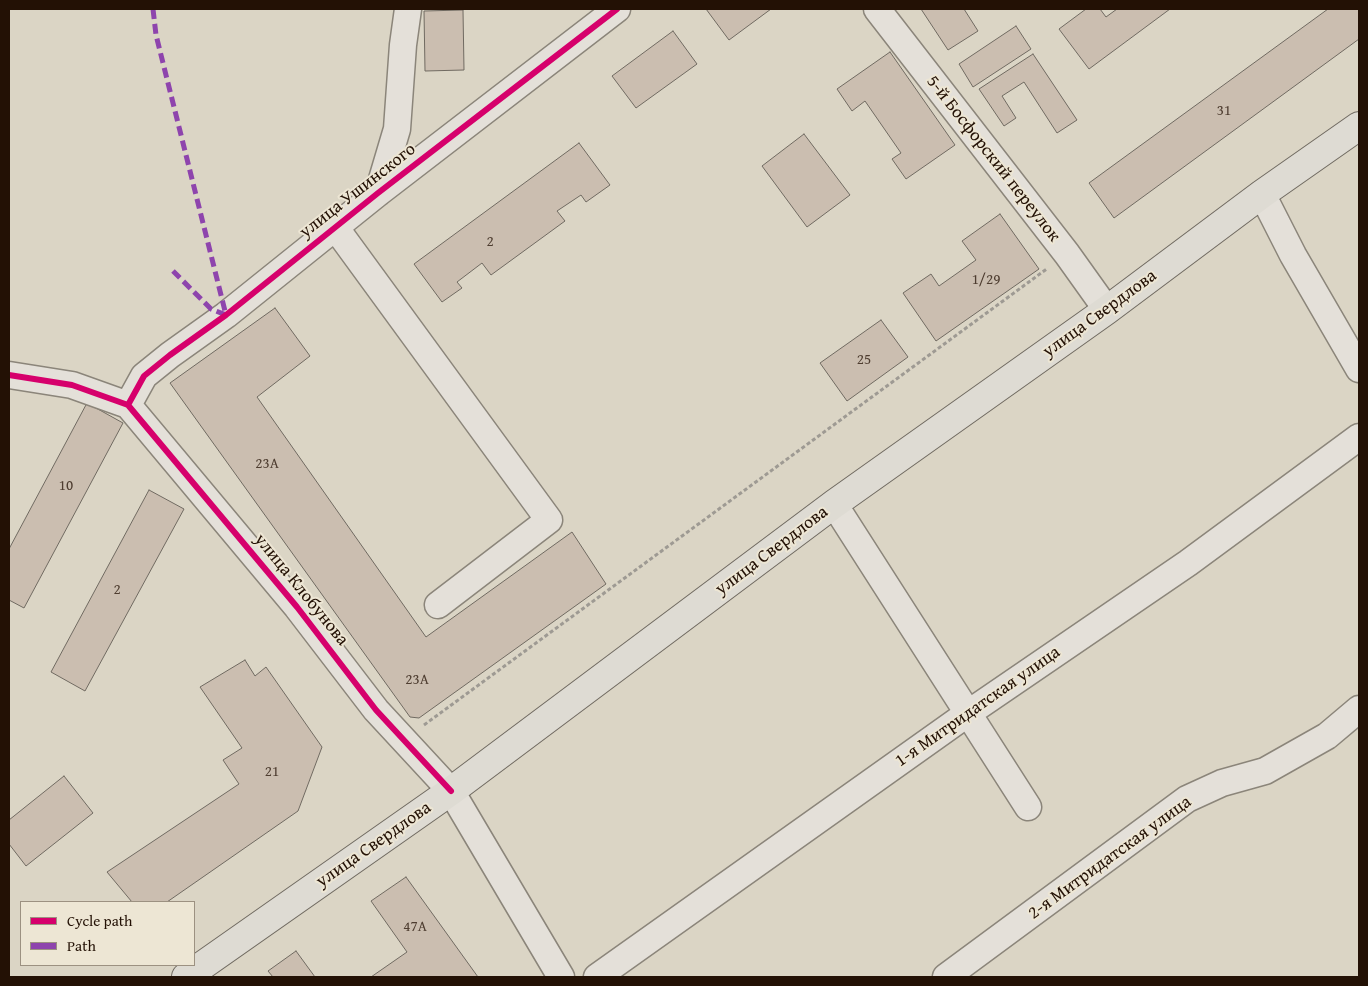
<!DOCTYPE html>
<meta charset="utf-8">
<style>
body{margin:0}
#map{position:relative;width:1368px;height:986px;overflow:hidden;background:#dbd5c5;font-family:"Gentium Book Plus",serif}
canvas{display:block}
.frame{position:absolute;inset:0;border:10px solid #231105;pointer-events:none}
.legend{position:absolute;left:20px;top:901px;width:175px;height:65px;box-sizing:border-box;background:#ede6d4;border:1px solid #9c9181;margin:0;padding:6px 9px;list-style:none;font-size:15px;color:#231105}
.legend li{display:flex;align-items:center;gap:10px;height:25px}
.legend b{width:25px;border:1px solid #9c9181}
</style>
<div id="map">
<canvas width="1368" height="986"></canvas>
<div class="frame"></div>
<ul class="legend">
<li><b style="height:6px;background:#d6006c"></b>Cycle path</li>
<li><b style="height:6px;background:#8e44ad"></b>Path</li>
</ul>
</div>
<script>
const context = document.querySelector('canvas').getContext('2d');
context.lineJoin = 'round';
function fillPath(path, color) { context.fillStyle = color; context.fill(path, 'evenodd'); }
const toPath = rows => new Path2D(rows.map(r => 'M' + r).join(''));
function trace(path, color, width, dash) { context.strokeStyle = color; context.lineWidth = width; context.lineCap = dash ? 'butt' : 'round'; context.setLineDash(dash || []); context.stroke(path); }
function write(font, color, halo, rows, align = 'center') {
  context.font = font + ' "Gentium Book Plus",serif'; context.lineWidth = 4; context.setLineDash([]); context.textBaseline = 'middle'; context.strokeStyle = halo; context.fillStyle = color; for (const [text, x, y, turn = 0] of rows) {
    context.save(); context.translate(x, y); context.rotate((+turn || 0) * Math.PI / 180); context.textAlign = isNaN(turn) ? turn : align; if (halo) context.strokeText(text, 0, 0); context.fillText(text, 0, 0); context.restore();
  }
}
const building = toPath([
 [706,9,771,9,729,40,706,9],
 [921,9,964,9,978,31,948,50,921,9],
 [1086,9,1100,9,1106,17,1117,9,1170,9,1089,69,1059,29,1086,9],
 [1328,9,1359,9,1359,39,1114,218,1089,183,1328,9],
 [463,10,464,70,425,71,424,11,463,10],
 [1016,26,1031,49,973,87,959,64,1016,26],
 [673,31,697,64,636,108,612,76,673,31],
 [890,52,955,145,906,179,892,159,901,153,865,101,852,111,837,89,890,52],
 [1033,54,1077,120,1057,133,1024,82,1002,96,1016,118,1004,126,979,89,1033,54],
 [804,134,850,195,807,227,762,166,804,134],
 [579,143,610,185,586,202,581,195,557,211,565,221,491,275,482,263,457,282,462,288,442,302,414,264,579,143],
 [1000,214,1039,269,936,341,903,293,931,274,939,286,976,260,962,241,1000,214],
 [275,308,310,356,257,397,426,637,572,532,606,584,419,718,410,717,170,383,275,308],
 [881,320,908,357,847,401,820,363,881,320],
 [87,403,123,423,24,608,9,600,9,549,87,403],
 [149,490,184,509,85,691,51,672,149,490],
 [245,660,255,676,266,667,322,747,298,811,167,902,132,902,107,872,239,784,223,760,242,748,200,687,245,660],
 [64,776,93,813,26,866,9,844,9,820,64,776],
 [406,877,478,977,371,977,407,952,371,901,406,877],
 [296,951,315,977,273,977,268,971,296,951]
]);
fillPath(building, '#cbbeb0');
trace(building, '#706a61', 1);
const minor = toPath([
 [877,9,1067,254,1107,310],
 [378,193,397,129,403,45,408,9],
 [1262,194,1293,255,1359,369],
 [335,227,549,520,438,605],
 [9,375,72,385,128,405,297,607,376,710,451,791,561,977],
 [128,405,144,376,170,355,226,315,378,193,617,9],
 [834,504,1028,807],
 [597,977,967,714,1188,563,1359,437],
 [946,977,1187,799,1222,783,1265,771,1327,736,1359,709]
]);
const major = toPath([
 [186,977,451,791,834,504,1107,310,1262,194,1359,126]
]);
trace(minor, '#8b857a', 29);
trace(major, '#706a61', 30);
trace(toPath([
 [424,725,1048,268]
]), '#9e9a93', 3, [4, 2.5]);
trace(minor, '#e4e0d9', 26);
trace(major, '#dedbd3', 28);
trace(toPath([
 [153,9,156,35,226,315,211,309,173,271]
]), '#8e44ad', 5, [10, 5]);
trace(toPath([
 [9,375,72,385,128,405,297,607,376,710,451,791],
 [128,405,144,376,170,355,226,315,378,193,617,9]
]), '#d6006c', 6);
write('15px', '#4e3d30', null, [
 ["31",1224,111],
 ["2",490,242],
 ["1/29",986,280],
 ["25",864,360],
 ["23А",267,464],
 ["10",66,486],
 ["2",117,590],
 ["23А",417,680],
 ["21",272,772],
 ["47А",415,927]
]);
write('18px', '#231105', '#ede6d4', [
 ["5-й Босфорский переулок",993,159,52],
 ["улица Ушинского",358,191,-38],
 ["улица Свердлова",1100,314,-36],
 ["улица Свердлова",772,551,-37],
 ["улица Клобунова",301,590,51],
 ["1-я Митридатская улица",978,707,-35],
 ["улица Свердлова",374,845,-35],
 ["2-я Митридатская улица",1110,858,-36]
]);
</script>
